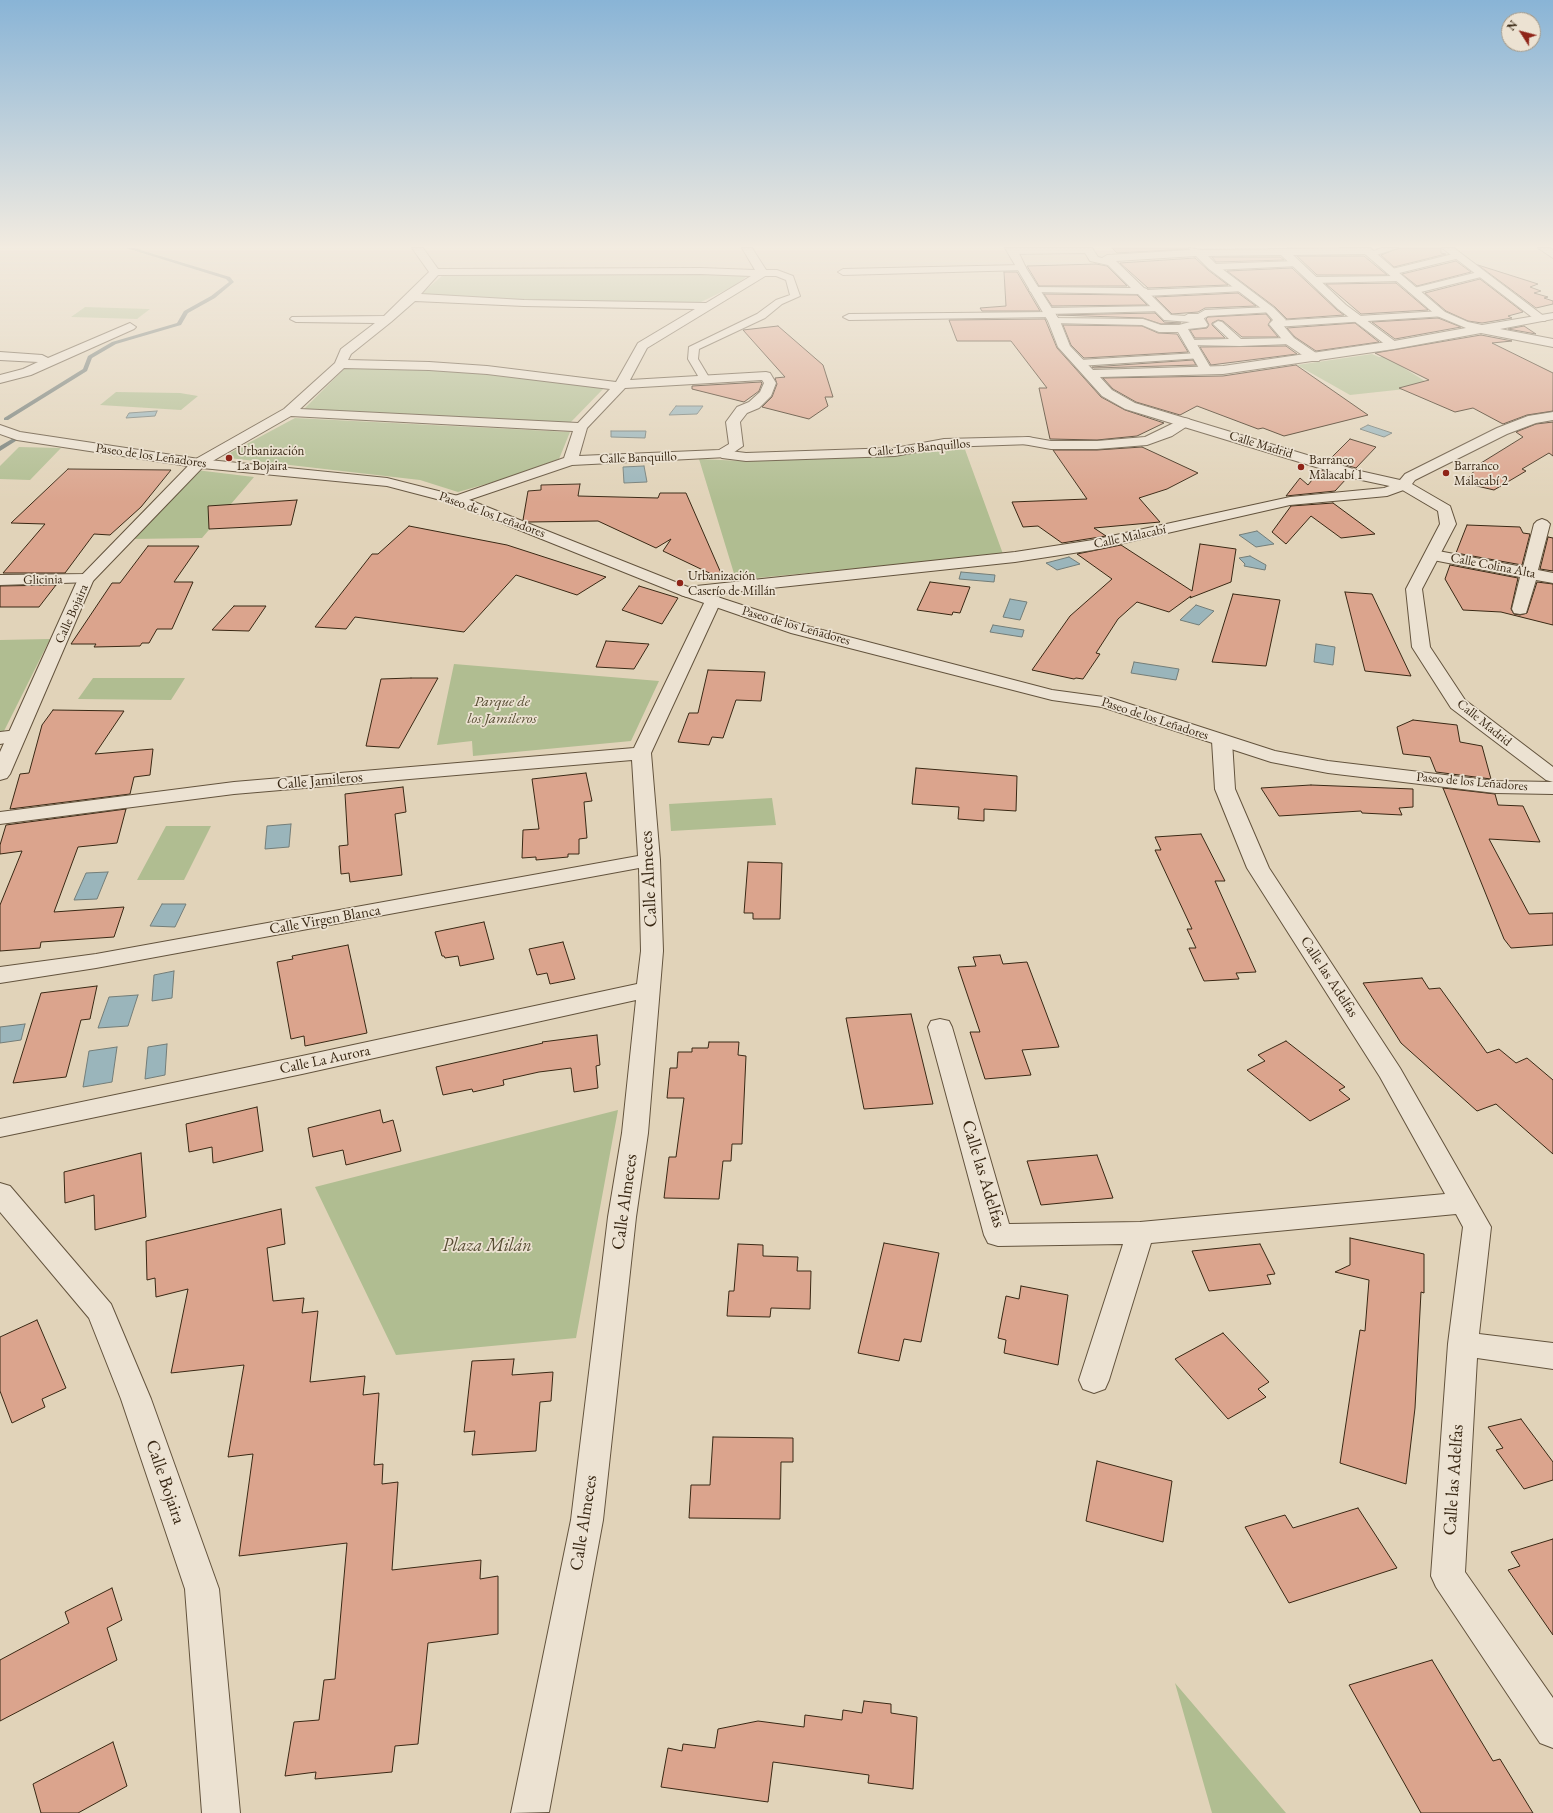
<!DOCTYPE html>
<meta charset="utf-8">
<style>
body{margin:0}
#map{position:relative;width:1553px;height:1813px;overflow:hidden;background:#e1d3b9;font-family:"EB Garamond",serif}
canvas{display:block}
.north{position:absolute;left:1501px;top:12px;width:40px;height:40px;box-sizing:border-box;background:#ece2d2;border:1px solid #a49886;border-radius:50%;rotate:306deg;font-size:11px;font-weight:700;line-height:16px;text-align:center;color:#392814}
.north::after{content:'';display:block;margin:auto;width:14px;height:18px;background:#8f2418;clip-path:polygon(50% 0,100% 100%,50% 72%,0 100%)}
</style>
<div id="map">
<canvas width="1553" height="1813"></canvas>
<div class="north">N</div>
</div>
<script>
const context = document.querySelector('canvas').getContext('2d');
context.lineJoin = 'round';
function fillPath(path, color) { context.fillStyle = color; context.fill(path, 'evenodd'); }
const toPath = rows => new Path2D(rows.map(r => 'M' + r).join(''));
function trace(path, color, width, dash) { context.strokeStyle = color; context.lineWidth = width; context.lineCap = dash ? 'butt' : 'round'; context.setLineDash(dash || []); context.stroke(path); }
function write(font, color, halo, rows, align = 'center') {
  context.font = font + ' "EB Garamond",serif'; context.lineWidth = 3.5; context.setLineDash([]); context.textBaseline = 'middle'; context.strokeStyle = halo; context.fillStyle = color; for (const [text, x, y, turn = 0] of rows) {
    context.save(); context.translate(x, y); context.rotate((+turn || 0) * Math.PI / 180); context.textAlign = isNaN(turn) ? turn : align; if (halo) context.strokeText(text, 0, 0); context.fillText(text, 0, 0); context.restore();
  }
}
fillPath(toPath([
 [669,274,750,274,734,286,699,303,519,301,420,295,443,275],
 [85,307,150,309,137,319,71,317],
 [1372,354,1379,357,1386,357,1433,386,1350,395,1297,365],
 [345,368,441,369,492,372,605,387,570,423,303,410],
 [116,392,180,393,198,396,181,410,100,405],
 [295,418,570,432,559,459,525,473,458,492,420,480,229,458,228,454],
 [963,444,1003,554,736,580,699,459,743,461,895,455],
 [19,447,61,448,30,480,0,479,0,466],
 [196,470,254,477,202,538,130,539],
 [50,639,4,731,0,732,0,640],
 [454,664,659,681,631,741,473,756,472,741,437,745],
 [93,678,185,678,171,700,78,699],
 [772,798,776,825,671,831,669,804],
 [166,826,211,826,184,880,137,880],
 [618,1110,576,1338,396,1355,315,1187],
 [1175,1683,1286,1813,1212,1813]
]), '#b0bd91');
const water = toPath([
 [676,406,703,406,697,414,669,415,676,406],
 [157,411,155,416,126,418,129,413,157,411],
 [1368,425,1392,433,1384,437,1360,429,1368,425],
 [611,431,646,431,645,438,611,437,611,431],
 [644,466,647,482,624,483,623,467,644,466],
 [1257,531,1274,544,1256,547,1239,535,1257,531],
 [1250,556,1266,565,1265,570,1244,566,1245,564,1239,558,1250,556],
 [1069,557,1080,564,1057,570,1046,563,1069,557],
 [961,572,995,575,994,582,959,579,961,572],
 [1010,599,1027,602,1020,620,1003,617,1010,599],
 [1196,605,1214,611,1199,625,1180,620,1196,605],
 [993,625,1024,630,1022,637,990,632,993,625],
 [1316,644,1335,647,1333,665,1314,662,1316,644],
 [1134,662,1179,669,1176,680,1131,673,1134,662],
 [291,824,289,847,265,849,267,826,291,824],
 [108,872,97,899,74,900,86,873,108,872],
 [162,904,186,904,175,927,150,926,162,904],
 [174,971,172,998,152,1001,154,975,174,971],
 [138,995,128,1026,98,1028,109,997,138,995],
 [25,1024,21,1040,0,1043,0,1027,25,1024],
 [167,1044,165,1075,145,1079,148,1047,167,1044],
 [117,1047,112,1082,83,1087,89,1051,117,1047]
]);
fillPath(water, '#9ab5bb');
trace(water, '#737d78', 1);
fillPath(toPath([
 [126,248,134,248,230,277,234,282,215,298,188,313,181,325,116,344,92,358,87,371,8,420,4,420,4,418,83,369,88,356,112,342,177,323,184,311,211,296,229,282,226,279,126,248],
 [17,436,20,438,19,439,0,451,0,446,17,436]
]), '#737d78');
const building = toPath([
 [1112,248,1188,248,1188,249,1117,253,1112,248],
 [1399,248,1441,248,1441,253,1446,254,1394,267,1381,255,1399,248],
 [1297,256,1364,256,1387,275,1317,275,1297,256],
 [1212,257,1280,257,1284,260,1216,262,1212,257],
 [1195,258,1208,270,1228,285,1148,288,1120,263,1195,258],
 [1456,261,1471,272,1417,286,1402,274,1456,261],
 [1096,264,1107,266,1127,286,1039,286,1027,266,1096,264],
 [1478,265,1538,284,1530,287,1541,291,1534,293,1548,297,1544,298,1553,301,1553,304,1536,308,1478,265],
 [1292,268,1337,310,1344,315,1287,319,1275,307,1227,271,1292,268],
 [1004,272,1017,272,1040,311,982,311,980,308,1006,306,1004,272],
 [1480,279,1523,312,1508,316,1512,318,1482,323,1468,321,1446,311,1425,293,1480,279],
 [1396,283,1428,310,1361,314,1326,284,1396,283],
 [1238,293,1256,306,1205,308,1198,312,1172,314,1155,297,1238,293],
 [1044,294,1137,295,1147,305,1052,306,1044,294],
 [1155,313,1164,322,1181,323,1161,324,1143,318,1058,315,1155,313],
 [1266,314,1271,320,1268,325,1278,337,1242,337,1223,321,1218,320,1212,323,1212,325,1225,338,1195,338,1190,330,1207,328,1209,325,1206,319,1208,317,1266,314],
 [1438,318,1461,327,1395,339,1372,322,1438,318],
 [1045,319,1057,348,1101,397,1125,410,1164,423,1137,436,1097,440,1050,439,1039,388,1047,388,1011,341,957,341,949,320,1045,319],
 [1355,323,1379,342,1316,351,1295,337,1287,328,1355,323],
 [1063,325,1142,326,1158,333,1177,334,1188,352,1084,358,1071,345,1063,325],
 [778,326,823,365,833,397,825,397,828,406,809,419,762,407,772,397,777,384,775,378,785,377,743,330,778,326],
 [1524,326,1536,334,1508,329,1524,326],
 [1481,335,1512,341,1492,343,1553,373,1553,411,1527,415,1503,424,1473,408,1455,412,1399,388,1429,380,1375,353,1481,335],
 [1286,346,1297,354,1211,365,1200,347,1286,346],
 [1193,360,1196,365,1094,368,1092,367,1193,360],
 [1296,365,1368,415,1284,436,1263,428,1258,429,1197,406,1180,415,1136,402,1113,389,1103,378,1223,376,1296,365],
 [761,382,762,383,759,391,744,402,692,389,692,386,761,382],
 [1553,422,1553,456,1549,453,1522,469,1526,471,1494,490,1464,483,1481,463,1523,437,1516,432,1536,424,1553,422],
 [1350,439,1376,447,1356,468,1329,460,1350,439],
 [1142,447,1198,473,1167,489,1139,498,1160,522,1094,528,1106,536,1062,543,1038,526,1023,527,1012,502,1087,499,1053,450,1097,450,1142,447],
 [68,469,171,470,141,507,110,535,94,534,65,573,3,573,45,524,11,523,68,469],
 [1320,470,1347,478,1335,491,1286,496,1300,478,1308,485,1320,470],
 [580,484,578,496,658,498,660,493,686,493,724,580,663,551,671,539,656,548,598,521,529,522,523,520,528,491,541,490,541,485,580,484],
 [297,500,291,525,209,529,208,506,297,500],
 [1333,503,1375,534,1341,538,1311,516,1286,544,1272,532,1291,506,1333,503],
 [1467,525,1520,527,1523,533,1530,534,1522,565,1456,553,1467,525],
 [409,526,507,545,606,577,577,595,516,575,464,632,355,617,346,629,315,627,372,554,378,554,409,526],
 [1548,537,1553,538,1553,571,1540,569,1548,537],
 [1200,544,1236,549,1231,582,1190,598,1191,596,1169,612,1137,602,1118,619,1096,653,1100,654,1083,679,1076,678,1074,679,1032,670,1070,616,1112,579,1077,554,1121,545,1192,591,1200,544],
 [148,546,199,546,174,582,193,582,172,629,157,629,149,643,142,643,140,646,94,647,96,644,71,644,112,583,120,583,148,546],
 [1450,565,1518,578,1511,609,1514,614,1520,615,1527,613,1537,582,1553,584,1553,625,1501,612,1463,610,1445,579,1450,565],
 [930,582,970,587,960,613,953,612,952,615,917,610,930,582],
 [56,585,39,607,0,607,0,586,56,585],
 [639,586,678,598,662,624,622,610,639,586],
 [1345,592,1372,594,1411,676,1365,671,1345,592],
 [1233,594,1280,600,1266,666,1212,662,1233,594],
 [234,606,266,606,249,631,212,630,234,606],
 [606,641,649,644,634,669,596,667,606,641],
 [708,670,765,672,761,701,736,700,723,738,712,737,709,745,678,742,689,713,698,713,708,670],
 [411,678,438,678,399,748,366,746,381,679,411,678],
 [53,710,124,711,95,754,153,749,150,775,134,777,130,794,10,809,20,774,29,773,42,725,53,710],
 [1413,720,1457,725,1460,742,1482,746,1491,779,1436,772,1430,757,1403,754,1397,727,1413,720],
 [916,768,1017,776,1016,811,984,809,984,821,958,819,959,807,912,804,916,768],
 [586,773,592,801,584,802,587,838,579,839,579,854,568,854,568,857,536,860,536,857,522,858,523,830,539,829,532,779,586,773],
 [1311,785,1413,789,1413,807,1399,808,1402,815,1362,813,1361,811,1279,816,1261,788,1311,785],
 [403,787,406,812,395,814,402,875,350,882,349,873,341,874,339,846,348,845,345,794,403,787],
 [1443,788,1495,794,1498,805,1523,806,1540,842,1489,839,1529,914,1553,913,1553,945,1511,948,1504,939,1443,788],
 [126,809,117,843,78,847,54,912,124,907,114,937,41,942,40,948,0,951,0,905,22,851,0,854,0,845,6,825,126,809],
 [1201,834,1225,881,1215,881,1256,972,1236,973,1239,979,1204,981,1189,948,1196,948,1187,929,1192,929,1155,850,1161,850,1155,837,1201,834],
 [748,862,782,863,780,919,753,919,753,913,744,913,748,862],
 [484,922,494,959,460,966,458,956,445,958,444,956,442,956,435,932,484,922],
 [563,942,575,979,550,984,547,973,537,975,529,949,563,942],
 [348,945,367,1033,305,1046,304,1036,291,1039,277,962,293,959,292,956,348,945],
 [1000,955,1003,964,1027,962,1059,1047,1022,1050,1031,1075,985,1079,970,1032,980,1032,958,967,976,966,973,957,1000,955],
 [1422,978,1429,989,1440,988,1487,1053,1499,1049,1516,1063,1527,1058,1553,1080,1553,1154,1496,1104,1477,1111,1401,1043,1363,983,1422,978],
 [97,986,90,1019,81,1020,66,1077,13,1083,41,993,97,986],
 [911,1014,933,1104,864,1109,846,1018,911,1014],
 [597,1035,600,1065,596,1066,598,1088,574,1092,571,1068,539,1072,503,1080,504,1085,473,1092,472,1089,443,1095,436,1067,543,1043,542,1042,597,1035],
 [1286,1041,1345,1087,1339,1090,1350,1099,1310,1121,1247,1070,1265,1061,1258,1055,1286,1041],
 [709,1042,739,1042,738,1055,746,1056,742,1144,732,1144,731,1161,723,1161,719,1199,664,1198,669,1157,676,1157,684,1098,667,1098,670,1068,677,1068,678,1052,692,1052,692,1048,708,1048,709,1042],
 [257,1107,263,1151,213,1163,212,1147,189,1152,186,1124,257,1107],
 [380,1110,383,1123,393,1120,401,1151,346,1165,343,1150,313,1157,308,1128,380,1110],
 [141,1153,146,1217,95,1230,94,1195,65,1203,64,1172,141,1153],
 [1097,1155,1113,1198,1041,1205,1027,1161,1097,1155],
 [281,1209,285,1244,267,1248,273,1301,304,1298,302,1313,318,1311,310,1382,365,1376,363,1395,379,1393,374,1465,383,1464,382,1484,398,1482,392,1570,481,1560,480,1579,498,1576,498,1634,428,1643,418,1744,395,1746,392,1772,315,1779,316,1772,285,1776,294,1722,319,1720,324,1680,335,1679,347,1543,239,1556,253,1454,228,1457,244,1365,171,1373,188,1289,156,1297,155,1278,147,1280,146,1241,281,1209],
 [1350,1238,1424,1254,1424,1293,1421,1292,1415,1408,1406,1484,1340,1463,1360,1330,1365,1331,1369,1280,1335,1272,1350,1265,1350,1238],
 [884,1243,939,1253,921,1342,904,1339,899,1361,858,1353,884,1243],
 [738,1244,763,1245,763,1256,798,1257,797,1271,811,1271,810,1309,771,1308,770,1317,727,1316,729,1291,734,1291,738,1244],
 [1260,1244,1275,1274,1267,1275,1271,1284,1209,1291,1192,1251,1260,1244],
 [1021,1286,1068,1295,1058,1365,1004,1353,1006,1340,998,1338,1006,1296,1019,1299,1021,1286],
 [37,1320,66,1388,42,1399,45,1407,12,1423,0,1391,0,1337,37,1320],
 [1223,1333,1269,1382,1258,1389,1266,1397,1228,1419,1175,1359,1223,1333],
 [514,1359,512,1375,553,1372,551,1401,540,1402,536,1451,472,1455,475,1431,464,1432,472,1361,514,1359],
 [1521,1419,1553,1462,1553,1480,1524,1489,1496,1450,1503,1448,1488,1427,1521,1419],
 [713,1437,793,1438,793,1462,781,1462,780,1519,689,1518,691,1485,710,1485,713,1437],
 [1097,1461,1172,1481,1163,1542,1086,1521,1097,1461],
 [1358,1508,1397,1568,1289,1603,1245,1527,1285,1515,1293,1528,1358,1508],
 [1553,1539,1553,1635,1508,1570,1520,1566,1511,1552,1553,1539],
 [112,1588,122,1620,107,1628,117,1660,0,1721,0,1660,69,1623,65,1612,112,1588],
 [1432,1660,1493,1761,1500,1759,1533,1813,1421,1813,1349,1685,1432,1660],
 [864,1701,891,1704,891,1713,917,1717,913,1789,868,1783,869,1775,773,1762,768,1802,661,1787,668,1748,682,1751,683,1744,715,1748,718,1729,758,1721,804,1727,805,1715,842,1720,843,1710,862,1713,864,1701],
 [113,1742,127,1786,78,1813,41,1813,33,1784,113,1742]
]);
fillPath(building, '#dba48d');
trace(building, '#392814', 1);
const pedestrian = toPath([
 [1382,248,1398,248,1370,257,1365,254,1382,248],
 [1457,253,1462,256,1460,258,1391,275,1386,272,1388,270,1457,253],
 [1296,261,1299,262,1299,266,1213,270,1208,267,1213,264,1296,261],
 [777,270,793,276,800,296,782,304,765,318,699,349,698,359,710,379,709,381,701,381,688,359,689,347,757,314,776,300,790,295,786,280,776,276,763,276,758,273,763,270,777,270],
 [1482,271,1487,274,1485,276,1413,294,1408,291,1410,289,1482,271],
 [1398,276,1403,279,1401,281,1313,283,1308,280,1313,277,1398,276],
 [1242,286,1245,287,1247,289,1245,291,1145,296,1140,293,1145,290,1242,286],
 [1160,306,1165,309,1163,311,1048,314,1043,311,1048,308,1160,306],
 [1270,307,1273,308,1275,310,1273,312,1208,316,1201,320,1188,320,1183,317,1188,314,1198,314,1205,310,1270,307],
 [1441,311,1445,312,1446,314,1445,316,1275,327,1270,324,1275,321,1441,311],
 [1218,321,1222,322,1241,339,1290,338,1295,341,1290,344,1240,346,1186,345,1185,343,1186,341,1190,340,1229,339,1213,324,1218,321],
 [1198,353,1203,356,1202,358,1079,366,1074,363,1079,360,1198,353],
 [1028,437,1032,438,1034,441,1032,444,944,447,895,456,746,461,722,458,716,454,722,450,746,453,895,448,944,439,1028,437]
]);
const minor = toPath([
 [412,248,423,248,438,269,701,268,755,270,742,248,752,248,768,273,767,275,647,348,630,380,766,372,770,373,776,383,771,396,759,408,747,413,740,422,743,446,727,457,572,465,457,504,452,503,450,500,452,497,564,458,573,431,291,416,204,466,194,466,192,463,194,460,284,409,335,363,341,349,375,323,296,322,290,319,292,317,384,316,429,272,412,248],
 [701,274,751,276,706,303,524,300,421,294,438,275,701,274],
 [415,301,524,306,695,309,638,343,616,382,487,366,429,362,348,360,351,354,391,322,415,301],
 [344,368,429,370,487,374,610,389,578,423,300,409,344,368],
 [762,380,764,383,760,392,749,402,737,407,726,422,729,444,719,450,579,456,587,428,625,388,762,380],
 [1011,248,1092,248,1098,257,1102,258,1107,255,1190,250,1189,248,1202,250,1367,248,1370,251,1365,254,1293,255,1346,305,1400,345,1398,348,1390,348,1338,309,1281,255,1208,256,1217,265,1274,308,1286,320,1282,324,1294,338,1319,355,1321,358,1319,361,1311,361,1286,344,1269,324,1273,320,1266,312,1209,269,1196,256,1116,261,1144,288,1147,289,1148,292,1171,315,1203,317,1208,325,1206,327,1188,329,1212,370,1206,374,1200,370,1178,332,1159,332,1142,325,1050,323,1048,321,1054,318,1143,319,1161,325,1179,325,1190,322,1164,320,1138,294,1031,292,1029,290,1031,288,1035,287,1131,288,1108,265,1090,261,1085,253,1013,254,1008,251,1011,248],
 [1442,248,1454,248,1545,317,1547,319,1545,321,1537,321,1442,248],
 [1538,248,1550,248,1553,250,1553,258,1538,248],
 [1021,265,1025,266,1026,268,1025,270,843,275,838,272,843,269,1021,265],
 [1050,312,1054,313,1056,315,1054,317,849,320,843,317,849,314,1050,312],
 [130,323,136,327,134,329,31,375,0,383,0,375,23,369,38,362,0,360,0,352,42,355,48,358,130,323],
 [1184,418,1189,419,1191,422,1189,425,1172,436,1147,445,1097,449,1051,449,1023,444,1021,441,1023,438,1028,437,1051,441,1097,441,1145,437,1184,418],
 [1404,481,1409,482,1411,485,1409,488,1387,496,1290,505,1093,550,1015,562,687,597,681,595,679,592,681,589,687,587,1015,552,1093,540,1290,497,1384,488,1404,481],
 [1542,519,1547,521,1550,524,1538,570,1553,573,1553,583,1536,580,1526,613,1520,614,1514,613,1512,609,1520,577,1433,560,1427,558,1425,555,1427,552,1433,550,1523,567,1534,524,1537,521,1542,519],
 [86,574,92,576,94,579,92,582,0,585,0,575,86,574],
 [713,596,719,597,721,601,651,753,660,860,663,951,648,1133,636,1217,603,1520,549,1812,511,1813,571,1520,608,1217,622,1133,636,1000,302,1074,0,1137,0,1119,302,1056,637,984,641,951,639,868,96,968,0,983,0,967,96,954,638,856,632,760,234,794,0,824,0,812,234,782,634,748,705,601,707,597,713,596],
 [17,730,24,732,26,736,24,740,0,744,0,732,17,730],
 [1222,735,1229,737,1232,741,1235,789,1269,868,1400,1068,1491,1227,1479,1334,1553,1343,1553,1369,1477,1358,1465,1572,1553,1698,1553,1748,1540,1743,1436,1587,1431,1576,1448,1344,1463,1227,1456,1214,1151,1243,1109,1380,1105,1389,1094,1393,1083,1389,1079,1380,1123,1244,998,1246,988,1243,984,1235,928,1027,931,1021,940,1019,949,1021,952,1027,1009,1224,1140,1222,1445,1194,1380,1077,1247,868,1215,789,1212,741,1215,737,1222,735]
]);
const tertiary = toPath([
 [1005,248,1017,249,1026,268,1060,321,1070,346,1093,370,1223,366,1394,341,1466,328,1437,316,1358,248,1370,248,1445,312,1468,322,1482,325,1553,313,1553,319,1500,329,1553,339,1553,347,1481,333,1394,349,1223,374,1100,377,1112,390,1135,403,1360,471,1400,480,1405,474,1497,428,1528,416,1553,412,1553,420,1536,423,1507,434,1415,480,1412,484,1450,506,1456,524,1422,589,1430,647,1465,700,1553,767,1553,782,1546,780,1451,708,1412,647,1406,589,1440,524,1438,511,1399,488,1352,478,1125,409,1102,396,1058,347,1048,321,1005,248],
 [0,425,20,432,199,459,387,478,462,497,693,589,803,625,1052,690,1111,698,1275,751,1328,761,1495,781,1553,782,1553,794,1495,793,1328,773,1271,762,1102,707,1052,700,791,633,681,595,452,503,387,486,202,468,93,581,10,774,7,778,0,780,0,752,78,579,188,466,17,440,0,434,0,425],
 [0,1183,10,1186,111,1304,151,1399,219,1589,240,1813,202,1813,185,1589,121,1399,89,1318,0,1212,0,1183]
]);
trace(pedestrian, '#63533d', 2);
trace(minor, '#63533d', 2);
trace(tertiary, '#63533d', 2);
fillPath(pedestrian, '#ece2d2');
fillPath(minor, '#ece2d2');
fillPath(tertiary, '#ece2d2');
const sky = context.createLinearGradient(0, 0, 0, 502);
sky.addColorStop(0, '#89b4d6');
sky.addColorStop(0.49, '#f2ebe0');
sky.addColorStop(1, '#f2ebe000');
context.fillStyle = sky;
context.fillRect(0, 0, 1553, 502);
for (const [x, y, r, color] of [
 [229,458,4,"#8f2418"],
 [1301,467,4,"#8f2418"],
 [1446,473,4,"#8f2418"],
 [680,583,4,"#8f2418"]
]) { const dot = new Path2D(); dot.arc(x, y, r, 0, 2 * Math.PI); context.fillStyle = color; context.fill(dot); trace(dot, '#ece2d2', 1.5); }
write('13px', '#392814', '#ece2d2', [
 ["Calle Madrid",1261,445,17],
 ["Calle Los Banquillos",919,448,-5],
 ["Paseo de los Leñadores",151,456,8],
 ["Calle Banquillo",638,458,-2],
 ["Paseo de los Leñadores",492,515,20],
 ["Calle Malacabí",1130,537,-12],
 ["Calle Colina Alta",1493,566,11],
 ["Glicinia",43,580,-1],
 ["Calle Bojaira",72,614,-66],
 ["Paseo de los Leñadores",796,626,16],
 ["Paseo de los Leñadores",1155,719,18],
 ["Calle Madrid",1484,723,39],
 ["Paseo de los Leñadores",1472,782,5]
]);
write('13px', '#392814', '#ece2d2', [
 ["Urbanización",237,451],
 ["La Bojaira",237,466],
 ["Barranco",1309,460],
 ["Malacabí 1",1309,475],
 ["Barranco",1454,466],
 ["Malacabí 2",1454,481],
 ["Urbanización",688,576],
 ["Caserío de Millán",688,591]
], 'left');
write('italic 15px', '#574d33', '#ece2d2', [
 ["Parque de",502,702],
 ["los Jamileros",502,719]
]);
write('15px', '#392814', '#ece2d2', [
 ["Calle Jamileros",320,781,-5],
 ["Calle Virgen Blanca",325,920,-10],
 ["Calle las Adelfas",1329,977,57],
 ["Calle La Aurora",325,1060,-12]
]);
write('18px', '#392814', '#ece2d2', [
 ["Calle Almeces",649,879,-93],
 ["Calle las Adelfas",983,1174,73],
 ["Calle Almeces",625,1202,-82],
 ["Calle las Adelfas",1454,1480,-86],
 ["Calle Bojaira",165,1482,71],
 ["Calle Almeces",584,1523,-81]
]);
write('italic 18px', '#574d33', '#ece2d2', [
 ["Plaza Milán",487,1246]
]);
</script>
